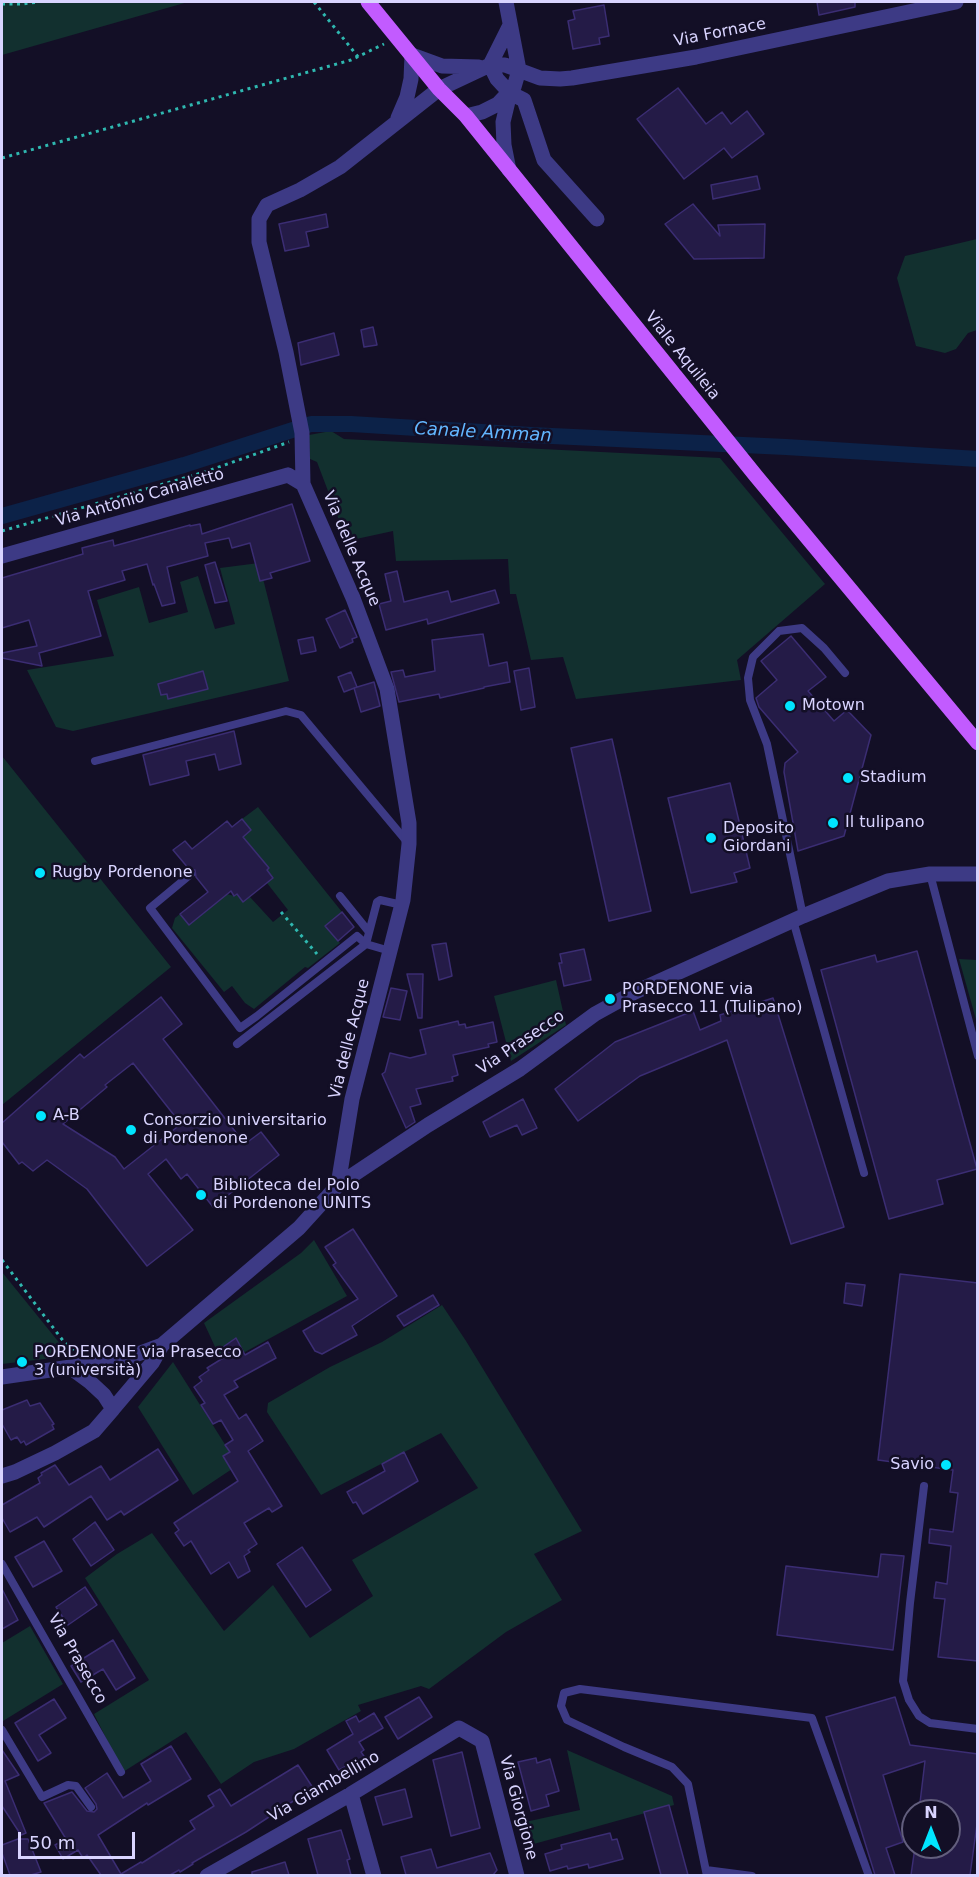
<!DOCTYPE html>
<meta charset="utf-8">
<style>
body{margin:0}
#map{position:relative;width:979px;height:1877px;overflow:hidden;background:#130f26;font-family:"DejaVu Sans",sans-serif}
canvas{display:block}
.frame{position:absolute;inset:0;border:3px solid #d9d4ff;pointer-events:none}
.north{position:absolute;left:901px;top:1799px;width:60px;height:60px;box-sizing:border-box;background:#130f26;border:2px solid #625e7d;border-radius:50%;rotate:0deg;font-size:16px;font-weight:700;line-height:24px;text-align:center;color:#d9d4ff}
.north::after{content:'';display:block;margin:auto;width:21px;height:27px;background:#00e5ff;clip-path:polygon(50% 0,100% 100%,50% 72%,0 100%)}
.scale{position:absolute;left:18px;top:1832px;width:117px;height:27px;box-sizing:border-box;border:3px solid #d9d4ff;border-top:0;padding-left:8px;font-size:18px;line-height:21px;white-space:nowrap;color:#d9d4ff;-webkit-text-stroke:4px #130f26;paint-order:stroke}
</style>
<div id="map">
<canvas width="979" height="1877"></canvas>
<div class="frame"></div>
<div class="north">N</div>
<div class="scale">50 m</div>
</div>
<script>
const context = document.querySelector('canvas').getContext('2d');
context.lineJoin = 'round';
function fillPath(path, color) { context.fillStyle = color; context.fill(path, 'evenodd'); }
const toPath = rows => new Path2D(rows.map(r => 'M' + r).join(''));
function trace(path, color, width, dash) { context.strokeStyle = color; context.lineWidth = width; context.lineCap = dash ? 'butt' : 'round'; context.setLineDash(dash || []); context.stroke(path); }
function write(font, color, halo, rows, align = 'center') {
  context.font = font + ' "DejaVu Sans",sans-serif'; context.lineWidth = 5; context.setLineDash([]); context.textBaseline = 'middle'; context.strokeStyle = halo; context.fillStyle = color; for (const [text, x, y, turn = 0] of rows) {
    context.save(); context.translate(x, y); context.rotate((+turn || 0) * Math.PI / 180); context.textAlign = isNaN(turn) ? turn : align; if (halo) context.strokeText(text, 0, 0); context.fillText(text, 0, 0); context.restore();
  }
}
fillPath(toPath([
 [2,2,188,2,2,55],
 [977,239,977,330,968,333,956,349,945,353,916,346,897,278,905,256],
 [331,431,344,439,720,458,825,584,737,660,741,680,576,699,563,657,531,660,516,594,510,594,508,559,396,561,393,531,347,541,317,462,310,459,309,435],
 [259,563,289,681,73,731,56,727,27,670,114,656,97,600,139,587,149,623,188,612,180,582,198,576,215,629,235,624,220,568],
 [2,756,171,967,2,1105],
 [258,807,342,912,326,926,340,943,308,968,305,967,254,1009,245,1003,232,986,224,992,172,928,175,918,180,914,189,925,227,894,234,896,237,894,243,901,250,897,273,922,288,910,267,883,268,868,249,844,239,840,251,830,242,819],
 [959,959,977,960,977,1025,977,1023],
 [556,980,566,1025,511,1061,494,996],
 [314,1240,347,1296,223,1364,204,1323,301,1253],
 [2,1272,70,1356,2,1364],
 [442,1305,466,1341,582,1531,534,1554,562,1600,506,1632,429,1689,421,1686,358,1705,361,1711,294,1749,254,1762,221,1784,186,1732,123,1772,94,1714,149,1680,85,1578,117,1554,152,1533,224,1631,273,1585,310,1638,373,1596,352,1560,478,1488,441,1433,321,1495,267,1412,268,1403,330,1367,382,1342],
 [173,1362,238,1465,193,1495,138,1407],
 [30,1626,63,1684,3,1721,2,1643],
 [567,1750,672,1796,674,1805,523,1847,516,1824,580,1810]
]), '#12302f');
trace(toPath([
 [2,516,184,465,311,424,351,424,531,435,786,447,978,459]
]), '#0c2248', 16);
const building = toPath([
 [817,2,855,2,855,7,819,15,817,2],
 [604,5,609,36,599,38,600,44,573,49,568,21,575,19,573,11,604,5],
 [678,88,706,124,722,112,731,124,747,111,764,134,732,158,724,148,684,179,637,119,678,88],
 [757,176,760,189,713,199,711,185,757,176],
 [693,204,720,236,718,225,765,224,764,258,694,259,665,224,693,204],
 [326,214,328,227,306,232,309,246,285,251,279,224,326,214],
 [373,327,377,345,364,347,361,330,373,327],
 [334,333,339,355,301,365,298,343,334,333],
 [292,504,310,561,270,573,272,578,260,581,250,543,232,548,229,538,205,543,208,556,167,567,175,603,162,606,154,584,153,585,147,564,122,571,125,580,88,591,101,636,39,653,42,666,2,658,2,653,37,646,29,620,2,628,2,578,83,554,82,548,113,540,114,546,190,525,190,526,200,524,202,534,292,504],
 [215,562,227,601,215,603,205,565,215,562],
 [397,571,404,602,448,591,451,602,495,590,499,603,428,624,427,619,386,630,379,604,391,601,385,574,397,571],
 [345,610,357,637,352,639,353,642,340,648,326,619,345,610],
 [483,634,489,666,507,662,510,682,484,687,484,688,440,698,439,694,399,702,391,672,403,670,405,677,435,671,432,640,483,634],
 [791,636,826,677,808,691,834,721,847,710,871,735,844,836,798,851,784,772,785,763,798,752,759,707,756,698,777,680,761,661,791,636],
 [313,637,316,651,301,654,298,640,313,637],
 [529,668,535,707,521,710,514,671,529,668],
 [203,671,208,689,168,699,167,694,161,695,158,684,203,671],
 [351,672,357,687,344,692,338,677,351,672],
 [374,682,380,706,361,712,354,688,374,682],
 [234,731,241,764,219,770,215,754,186,761,189,775,150,785,143,755,234,731],
 [612,739,651,911,609,921,571,748,612,739],
 [730,783,750,868,734,873,737,882,691,893,668,798,730,783],
 [242,819,251,830,243,837,269,868,267,870,273,878,243,902,237,894,234,896,231,891,189,925,180,914,208,892,196,877,195,870,189,869,173,850,185,841,192,849,227,821,232,827,242,819],
 [342,912,354,927,338,941,325,926,342,912],
 [446,943,452,976,439,980,432,945,446,943],
 [584,949,591,980,564,986,559,963,562,963,560,954,584,949],
 [917,951,977,1169,937,1180,943,1204,889,1219,821,970,875,955,877,962,917,951],
 [407,974,423,974,422,1018,418,1018,407,974],
 [391,988,407,991,400,1020,383,1017,391,988],
 [161,997,182,1024,163,1039,245,1144,261,1132,279,1155,213,1207,187,1174,181,1179,166,1159,148,1174,193,1230,147,1266,87,1189,47,1160,33,1171,22,1162,19,1164,2,1142,2,1123,80,1054,84,1058,161,997],
 [133,1063,181,1124,124,1169,115,1157,63,1124,107,1087,105,1085,133,1063],
 [773,998,844,1227,791,1244,727,1040,640,1076,578,1121,555,1089,615,1042,693,1011,700,1030,721,1021,720,1015,773,998],
 [458,1021,459,1025,465,1024,466,1028,493,1022,497,1042,488,1044,489,1047,453,1055,458,1075,452,1077,453,1081,416,1089,421,1104,410,1107,415,1122,406,1128,382,1074,385,1072,390,1053,410,1058,426,1054,420,1030,458,1021],
 [523,1099,537,1128,522,1135,517,1125,490,1137,483,1122,523,1099],
 [353,1229,397,1296,352,1326,357,1335,322,1354,315,1351,303,1331,358,1299,333,1265,336,1263,325,1247,353,1229],
 [900,1274,978,1283,978,1661,938,1657,945,1599,934,1598,936,1582,947,1584,951,1546,929,1543,930,1529,953,1532,958,1493,950,1492,953,1470,878,1460,900,1274],
 [846,1283,865,1285,862,1306,844,1303,846,1283],
 [433,1295,439,1305,404,1326,397,1316,433,1295],
 [236,1338,245,1355,268,1342,276,1358,234,1381,238,1387,224,1395,239,1419,246,1414,263,1441,248,1451,282,1506,272,1512,269,1508,244,1523,257,1544,248,1550,250,1552,244,1556,250,1571,238,1578,229,1562,211,1574,191,1541,184,1546,175,1533,179,1530,174,1523,238,1481,223,1456,230,1452,225,1445,233,1440,221,1420,213,1424,201,1405,205,1403,194,1387,202,1381,199,1377,209,1370,207,1368,228,1355,223,1347,236,1338],
 [27,1400,30,1406,40,1403,54,1424,52,1425,54,1429,26,1445,24,1441,21,1443,17,1437,11,1440,2,1424,2,1410,27,1400],
 [158,1449,178,1480,124,1515,121,1511,107,1520,91,1496,44,1527,37,1517,10,1532,2,1518,2,1505,40,1483,38,1478,42,1475,41,1473,55,1465,69,1485,101,1466,110,1480,158,1449],
 [404,1452,418,1481,363,1514,356,1502,353,1503,347,1492,385,1471,382,1464,404,1452],
 [95,1522,114,1550,91,1566,73,1539,95,1522],
 [44,1541,62,1571,33,1587,15,1557,44,1541],
 [302,1547,331,1590,306,1607,277,1564,302,1547],
 [881,1554,904,1556,893,1650,777,1635,786,1566,878,1577,881,1554],
 [85,1587,97,1605,68,1625,56,1607,85,1587],
 [2,1589,18,1620,2,1629,2,1589],
 [113,1640,135,1678,116,1690,103,1669,81,1682,71,1666,113,1640],
 [419,1697,432,1717,398,1739,385,1717,419,1697],
 [895,1697,910,1745,978,1754,978,1817,970,1875,911,1875,915,1847,949,1847,949,1811,919,1811,925,1761,883,1775,903,1842,886,1848,895,1875,875,1875,826,1717,895,1697],
 [54,1699,66,1718,39,1735,51,1753,38,1761,15,1723,54,1699],
 [374,1713,383,1728,359,1742,364,1750,361,1752,366,1759,353,1768,350,1764,339,1770,327,1750,353,1734,346,1721,356,1716,359,1722,374,1713],
 [171,1746,191,1779,148,1805,147,1803,98,1835,121,1874,141,1862,142,1863,195,1829,190,1821,214,1806,208,1796,220,1789,231,1806,298,1765,315,1791,302,1798,301,1796,246,1832,192,1863,193,1864,180,1872,179,1870,170,1875,101,1875,87,1855,83,1858,78,1850,63,1859,55,1845,66,1839,44,1803,72,1792,87,1811,94,1812,97,1809,96,1804,85,1788,107,1773,123,1798,151,1781,141,1764,171,1746],
 [2,1750,19,1775,5,1781,26,1833,21,1835,2,1806,2,1750],
 [462,1752,480,1828,451,1836,433,1760,462,1752],
 [536,1758,537,1763,550,1759,559,1791,546,1795,549,1806,531,1811,518,1762,536,1758],
 [405,1789,412,1817,383,1825,375,1797,405,1789],
 [669,1805,688,1875,661,1875,644,1812,669,1805],
 [341,1830,350,1859,347,1860,351,1875,318,1875,308,1839,341,1830],
 [610,1833,612,1840,617,1839,623,1859,589,1868,588,1864,568,1869,567,1866,550,1871,545,1854,562,1849,561,1845,610,1833],
 [18,1839,28,1839,41,1872,31,1875,10,1875,2,1853,2,1845,18,1839],
 [431,1849,437,1868,490,1853,497,1870,493,1875,406,1875,401,1857,431,1849],
 [285,1862,289,1875,252,1875,252,1872,285,1862]
]);
fillPath(building, '#241b47');
trace(building, '#3b2d73', 1.5);
trace(toPath([
 [314,2,359,58],
 [2,4,22,4,39,2],
 [2,158,351,60,384,44],
 [2,531,208,471,289,442],
 [281,912,317,954],
 [2,1260,64,1342,75,1352]
]), '#2fb8b0', 3, [3, 4.5]);
trace(toPath([
 [95,761,286,711,301,715,408,843],
 [191,874,150,908,240,1028,257,1016,357,936,366,944,390,951],
 [930,874,978,1056],
 [340,896,369,932],
 [803,916,767,744,750,700,748,678,753,657,779,631,802,628,824,648,845,673],
 [793,920,864,1173],
 [237,1044,366,944,377,902,380,900,402,905],
 [924,1486,910,1603,903,1681,909,1700,919,1716,930,1723,978,1729],
 [2,1564,121,1772],
 [2,1730,42,1797,68,1785,76,1786,91,1807],
 [706,1870,752,1876],
 [707,1876,688,1784,672,1767,624,1747,567,1720,561,1706,564,1693,580,1689,812,1718,869,1876]
]), '#3d3a85', 8);
trace(toPath([
 [490,65,505,65,540,78,560,79,572,78,696,57,956,2],
 [490,65,497,79,510,93,524,100,544,160,597,219],
 [466,116,482,112,498,104,514,87,519,70,506,2],
 [398,118,407,97,411,79,412,55,442,66,479,67],
 [509,170,504,145,503,122,510,93],
 [288,475,303,484,353,598,387,689,409,823,409,844,403,900,352,1099,338,1185],
 [303,484,302,433,286,352,259,242,259,219,267,205,300,190,340,167,439,89,490,65,510,25],
 [2,556,288,475],
 [71,1368,90,1382,104,1395,113,1409,152,1363,162,1345],
 [2,1377,112,1361,127,1358,162,1345,299,1228,338,1185,428,1125,520,1069,595,1014,633,993,803,916,888,881,930,874,978,874],
 [2,1476,15,1472,55,1453,94,1431,113,1409],
 [351,1794,374,1876],
 [207,1876,351,1794,459,1728,482,1741,517,1876]
]), '#3d3a85', 15);
trace(toPath([
 [368,2,439,89,466,116,756,476,978,743]
]), '#c25bff', 15);
for (const [x, y, r, color] of [
 [790,706,6,"#00e5ff"],
 [848,778,6,"#00e5ff"],
 [833,823,6,"#00e5ff"],
 [711,838,6,"#00e5ff"],
 [40,873,6,"#00e5ff"],
 [610,999,6,"#00e5ff"],
 [41,1116,6,"#00e5ff"],
 [131,1130,6,"#00e5ff"],
 [201,1195,6,"#00e5ff"],
 [22,1362,6,"#00e5ff"],
 [946,1465,6,"#00e5ff"]
]) { const dot = new Path2D(); dot.arc(x, y, r, 0, 2 * Math.PI); context.fillStyle = color; context.fill(dot); trace(dot, '#130f26', 2); }
write('16px', '#d9d4ff', '#130f26', [
 ["Via Fornace",720,33,-11],
 ["Viale Aquileia",682,356,51],
 ["Via Antonio Canaletto",140,498,-16],
 ["Via delle Acque",351,549,67],
 ["Via delle Acque",350,1039,-76],
 ["Via Prasecco",521,1043,-34],
 ["Via Prasecco",77,1659,60],
 ["Via Giambellino",324,1787,-30],
 ["Via Giorgione",518,1808,75]
]);
write('16px', '#d9d4ff', '#130f26', [
 ["Motown",802,706],
 ["Stadium",860,778],
 ["Il tulipano",845,823],
 ["Deposito",723,829],
 ["Giordani",723,847],
 ["Rugby Pordenone",52,873],
 ["PORDENONE via",622,990],
 ["Prasecco 11 (Tulipano)",622,1008],
 ["A-B",53,1116],
 ["Consorzio universitario",143,1121],
 ["di Pordenone",143,1139],
 ["Biblioteca del Polo",213,1186],
 ["di Pordenone UNITS",213,1204],
 ["PORDENONE via Prasecco",34,1353],
 ["3 (università)",34,1371],
 ["Savio",934,1465,"right"]
], 'left');
write('italic 18px', '#62b6ff', '#130f26', [
 ["Canale Amman",483,433,3]
]);
</script>
